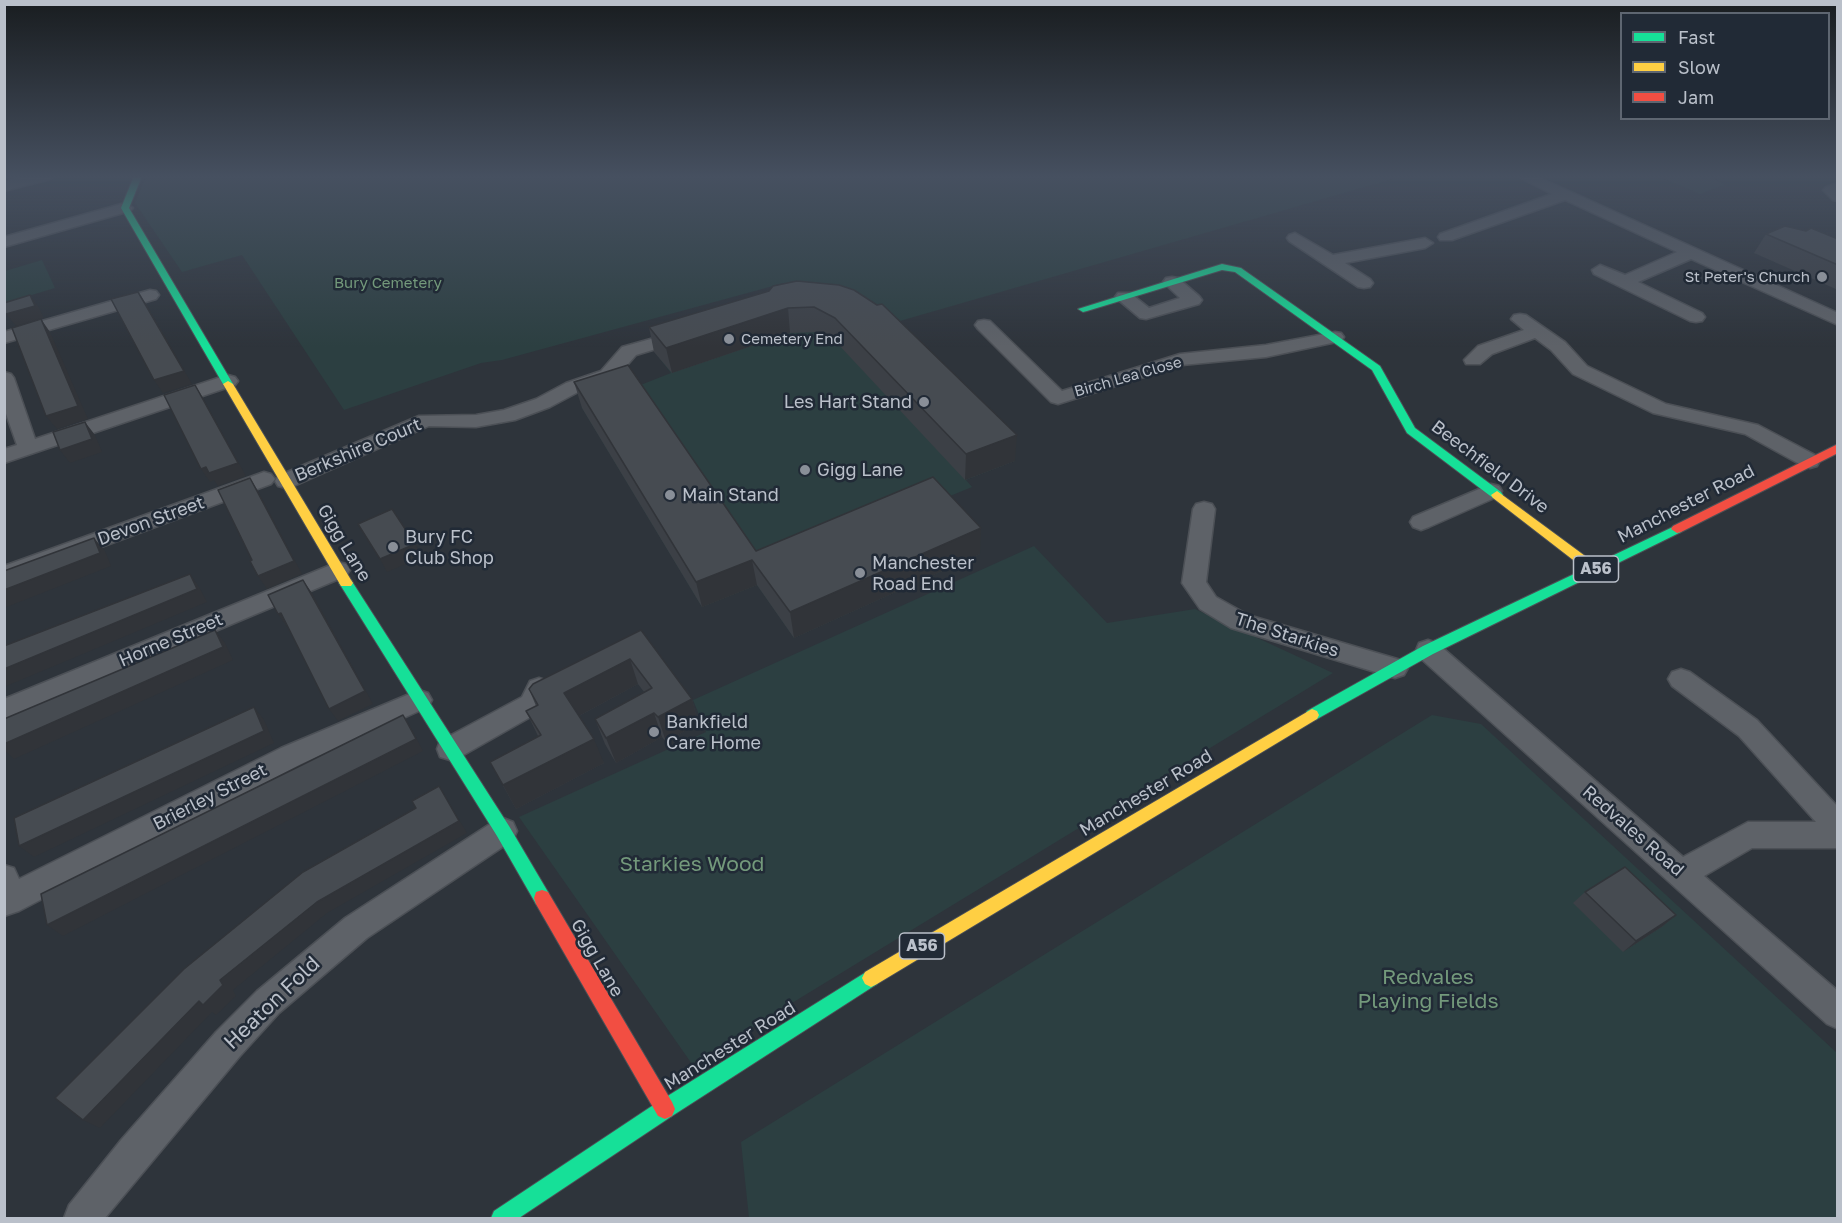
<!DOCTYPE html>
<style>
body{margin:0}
#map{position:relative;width:1842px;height:1223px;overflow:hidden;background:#2e343b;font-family:"Golos Text",sans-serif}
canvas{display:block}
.frame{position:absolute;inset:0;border:6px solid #bac0ca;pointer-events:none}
.legend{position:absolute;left:1620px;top:12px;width:210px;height:108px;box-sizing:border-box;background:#212a36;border:2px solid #5e6671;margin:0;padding:8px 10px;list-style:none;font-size:18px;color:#bac0ca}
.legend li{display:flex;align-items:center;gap:12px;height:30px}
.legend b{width:30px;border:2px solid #5e6671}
</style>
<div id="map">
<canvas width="1842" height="1223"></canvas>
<div class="frame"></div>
<ul class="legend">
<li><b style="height:8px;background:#16e098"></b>Fast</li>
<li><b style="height:8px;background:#ffcf43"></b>Slow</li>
<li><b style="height:8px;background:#f24e42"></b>Jam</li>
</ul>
</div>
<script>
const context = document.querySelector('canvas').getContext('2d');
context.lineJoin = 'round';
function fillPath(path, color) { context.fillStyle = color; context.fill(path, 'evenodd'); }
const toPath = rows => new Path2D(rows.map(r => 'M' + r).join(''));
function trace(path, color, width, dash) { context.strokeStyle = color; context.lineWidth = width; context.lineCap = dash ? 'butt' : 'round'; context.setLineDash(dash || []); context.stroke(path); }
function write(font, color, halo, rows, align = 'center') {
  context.font = font + ' "Golos Text",sans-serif'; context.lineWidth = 5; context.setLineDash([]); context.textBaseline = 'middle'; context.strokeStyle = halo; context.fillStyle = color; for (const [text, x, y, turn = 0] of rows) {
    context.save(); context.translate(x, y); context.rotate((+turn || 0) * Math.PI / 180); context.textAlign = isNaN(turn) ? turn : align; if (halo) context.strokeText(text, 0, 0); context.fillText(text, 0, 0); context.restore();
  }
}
fillPath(toPath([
 [146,176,1403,176,886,325,797,297,784,283,502,360,481,363,344,410,242,255,182,272,135,203],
 [1657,176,1711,176,1724,185,1700,194],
 [42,260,55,288,5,303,5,271],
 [768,312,882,329,1015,461,966,480,972,487,933,503,980,554,794,638,757,585,702,607,582,408,671,373,653,350],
 [1034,546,1107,623,1195,609,1333,673,692,1064,519,817,706,732,693,700],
 [1432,715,1481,724,1837,1053,1837,1218,749,1218,741,1142]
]), '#2c3f41');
const street = toPath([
 [28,176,53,176,51,179,4,191,4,182,28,176],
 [1517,176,1536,176,1838,313,1838,325,1691,259,1638,282,1702,313,1705,317,1702,321,1696,322,1690,321,1594,274,1592,270,1600,265,1625,275,1677,252,1565,200,1452,240,1440,240,1438,237,1440,234,1552,194,1517,176],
 [1838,183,1838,201,1833,200,1823,190,1826,187,1838,183],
 [125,203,133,208,130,211,4,247,4,237,125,203],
 [1295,233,1333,255,1425,238,1433,243,1425,248,1345,263,1370,279,1373,283,1370,287,1364,288,1358,287,1289,241,1287,238,1289,235,1295,233],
 [1172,277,1178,278,1199,296,1202,300,1199,304,1146,319,1140,318,1115,297,1118,293,1130,293,1149,308,1180,298,1163,282,1166,278,1172,277],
 [150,290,156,291,159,295,156,299,4,343,4,332,150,290],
 [1520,314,1526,315,1565,342,1587,366,1666,404,1758,425,1817,456,1820,461,1817,466,1810,468,1803,466,1745,434,1653,413,1573,374,1551,350,1535,338,1492,354,1480,364,1466,364,1464,360,1478,346,1524,330,1511,319,1514,315,1520,314],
 [984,320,990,321,1062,391,1180,354,1266,345,1335,332,1341,333,1344,337,1341,341,1266,357,1182,365,1058,404,1051,402,978,329,975,325,978,321,984,320],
 [683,330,689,331,692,335,689,339,636,355,615,379,580,391,550,407,515,420,476,427,429,426,294,486,286,488,278,486,275,481,278,476,419,416,476,415,504,410,536,399,566,383,601,371,622,347,683,330],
 [4,372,11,374,14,378,35,439,221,377,228,375,235,377,238,381,235,385,4,463,4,449,17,445,4,408,4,372],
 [264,472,271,474,275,479,271,484,4,583,4,566,264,472],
 [1491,484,1499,486,1502,491,1499,496,1429,527,1421,530,1413,527,1410,522,1413,517,1491,484],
 [1204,502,1212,504,1215,509,1206,582,1216,597,1248,615,1404,661,1408,668,1404,675,1395,678,1231,628,1200,609,1182,583,1193,509,1196,504,1204,502],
 [338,562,346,564,350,570,346,576,4,720,4,699,338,562],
 [1428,640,1437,643,1683,857,1748,822,1816,822,1739,736,1672,686,1668,679,1672,672,1681,669,1690,672,1757,720,1838,807,1838,848,1752,848,1704,876,1838,991,1838,1029,1827,1024,1419,657,1416,650,1419,643,1428,640],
 [539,678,548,681,552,688,541,711,460,757,450,760,440,757,437,749,440,741,522,697,530,681,539,678],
 [419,690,428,693,432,700,428,707,301,764,19,911,4,916,4,865,14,868,19,879,281,748,419,690],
 [503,818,513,822,517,831,513,840,367,938,279,1013,240,1056,105,1218,64,1218,69,1205,121,1140,216,1032,257,991,345,918,493,822,503,818]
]);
const fast = toPath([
 [134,176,142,176,129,208,233,384,232,386,228,387,223,384,121,208,134,176],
 [1222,264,1241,268,1380,366,1415,428,1501,492,1503,495,1501,498,1493,498,1407,433,1372,370,1235,272,1222,270,1087,311,1083,312,1078,309,1222,264],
 [1677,525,1683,529,1681,532,1433,654,1317,719,1312,721,1307,719,1305,715,1307,711,1423,646,1677,525],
 [346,578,351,580,509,826,548,892,550,898,548,904,542,906,536,904,497,836,341,586,339,583,341,580,346,578],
 [871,969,877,972,880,978,877,984,672,1116,519,1218,491,1218,494,1211,658,1102,871,969]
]);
const slow = toPath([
 [228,381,233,384,351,580,353,583,351,586,341,586,223,384,228,381],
 [1497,491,1600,567,1602,570,1600,573,1590,573,1493,498,1491,495,1497,491],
 [1312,709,1317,711,1319,715,1317,719,877,984,871,987,865,984,862,978,865,972,1312,709]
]);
const jam = toPath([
 [1838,444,1838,453,1681,532,1677,533,1671,529,1673,526,1838,444],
 [542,890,548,892,672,1102,675,1109,672,1116,665,1119,658,1116,536,904,534,898,536,892,542,890]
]);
trace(street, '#4c5056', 3);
trace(fast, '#4c5056', 2);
trace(slow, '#4c5056', 2);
trace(jam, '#4c5056', 2);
fillPath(street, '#5e6268');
fillPath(fast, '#16e098');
fillPath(slow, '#ffcf43');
fillPath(jam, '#f24e42');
fillPath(toPath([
 [1766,234,1838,239,1838,290,1754,253],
 [797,281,1015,461,965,480,837,343,817,332,790,333,672,373,654,352,649,327,769,291],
 [574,382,756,551,980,554,794,638,757,585,702,607,582,408],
 [641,630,692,699,698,723,666,742,662,737,616,763,605,744,595,719,644,692,638,684,579,716,604,763,516,809,490,762,538,736,526,711,536,706,529,689],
 [1585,892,1676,915,1663,926,1623,952,1573,903]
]), '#3c4046');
fillPath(toPath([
 [138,292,146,304,192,384,163,393,154,380],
 [30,295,39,308,44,318,16,326,6,314],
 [788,308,790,333,672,373,666,348],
 [41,319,50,332,88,419,57,429,46,416],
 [195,385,203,398,246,476,218,486,214,480,210,482,201,469],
 [85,422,95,435,102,452,70,463,60,450],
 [1017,435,1015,461,965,480,966,454],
 [250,478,258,491,302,574,267,589,258,576],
 [981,528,980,554,794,638,790,612],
 [94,538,105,551,111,566,4,608,4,590],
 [415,544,422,557,387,572,380,559],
 [752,560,757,585,702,607,696,582],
 [190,574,199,587,207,602,4,687,4,669],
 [303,580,312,593,373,704,338,721,329,709],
 [281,613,290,626,287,627,278,614],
 [215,630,225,643,233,660,14,759,4,750,4,744],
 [630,659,638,684,575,718,564,693],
 [692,699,698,723,666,742,658,717],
 [254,707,264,720,274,743,34,857,19,846],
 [654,713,662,737,616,763,606,738],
 [403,715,411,728,423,751,63,936,47,925],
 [594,739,604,763,516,809,503,785],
 [439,786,467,833,327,913,233,990,236,996,216,1015,212,1012,100,1128,83,1120,220,980,317,902],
 [1676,915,1663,926,1623,952,1636,941]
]), '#313439');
const building = toPath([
 [1785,226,1806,231,1811,228,1838,239,1838,265,1766,234,1785,226],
 [797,281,839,285,854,290,877,305,882,304,1017,435,966,454,835,318,814,307,788,308,666,348,649,327,769,291,773,286,797,281],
 [138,292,184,371,154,380,111,299,138,292],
 [30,295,35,306,6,314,4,310,4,303,30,295],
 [41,319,78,406,46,416,12,328,41,319],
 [628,365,756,551,933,477,981,528,790,612,752,560,696,582,574,382,628,365],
 [195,385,238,463,209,473,206,467,201,469,164,395,195,385],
 [85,422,92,439,60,450,53,432,85,422],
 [250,478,294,561,258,576,250,561,252,560,218,490,250,478],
 [392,509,415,544,380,559,358,524,392,509],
 [94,538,100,553,4,590,4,571,94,538],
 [190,574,197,589,4,669,4,646,190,574],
 [303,580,365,691,329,709,281,613,278,614,268,595,303,580],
 [215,630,223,647,4,744,4,719,215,630],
 [641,630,692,699,658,717,654,713,606,738,595,719,652,688,630,659,564,693,594,739,503,785,490,762,541,735,526,711,538,705,529,689,533,684,641,630],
 [254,707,264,731,19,846,14,818,254,707],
 [403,715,416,739,47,925,41,894,403,715],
 [439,786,459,821,317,902,220,980,223,985,203,1005,199,1001,83,1120,55,1098,184,969,303,872,416,808,412,801,439,786],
 [1625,867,1676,915,1636,941,1585,892,1625,867]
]);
fillPath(building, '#464b51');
trace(building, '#313439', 1.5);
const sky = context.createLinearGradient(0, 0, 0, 347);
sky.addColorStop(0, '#191d20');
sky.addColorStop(0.51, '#465060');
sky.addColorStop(1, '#46506000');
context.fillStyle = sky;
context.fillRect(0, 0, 1842, 347);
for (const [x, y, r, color] of [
 [1822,277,6,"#898f98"],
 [729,339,6,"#898f98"],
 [924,402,6,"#898f98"],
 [805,470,6,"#898f98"],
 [670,495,6,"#898f98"],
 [393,547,6,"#898f98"],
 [860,573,6,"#898f98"],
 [654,732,6,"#898f98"]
]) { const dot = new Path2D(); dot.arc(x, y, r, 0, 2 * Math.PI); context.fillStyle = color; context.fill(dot); trace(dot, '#212a36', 2); }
write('15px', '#bac0ca', '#212a36', [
 ["St Peter's Church",1810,277],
 ["Cemetery End",741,339,"left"]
], 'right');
write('15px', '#73997b', '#212a36', [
 ["Bury Cemetery",388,283]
]);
write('15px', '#bac0ca', '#212a36', [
 ["Birch Lea Close",1128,377,-16]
]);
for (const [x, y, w] of [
 [1596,569,45],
 [922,946,45]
]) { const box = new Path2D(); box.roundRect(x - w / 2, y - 13, w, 26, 4.5); context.fillStyle = '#212a36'; context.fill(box); trace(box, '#bac0ca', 1.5); }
write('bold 16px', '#bac0ca', null, [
 ["A56",1596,569],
 ["A56",922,946]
]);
write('18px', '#bac0ca', '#212a36', [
 ["Les Hart Stand",912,402,"right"],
 ["Gigg Lane",817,470],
 ["Main Stand",682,495],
 ["Bury FC",405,537],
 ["Club Shop",405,558],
 ["Manchester",872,563],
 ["Road End",872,584],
 ["Bankfield",666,722],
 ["Care Home",666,743]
], 'left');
write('18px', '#bac0ca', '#212a36', [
 ["Berkshire Court",358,450,-23],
 ["Beechfield Drive",1490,467,37],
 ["Manchester Road",1686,504,-27],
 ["Devon Street",151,521,-20],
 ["Gigg Lane",344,543,59],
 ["The Starkies",1287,635,18],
 ["Horne Street",171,640,-23],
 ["Manchester Road",1146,793,-31],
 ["Brierley Street",210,797,-27],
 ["Redvales Road",1633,831,41],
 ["Gigg Lane",597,958,60],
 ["Manchester Road",730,1046,-32]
]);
write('21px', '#73997b', '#212a36', [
 ["Starkies Wood",692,864],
 ["Redvales",1428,977],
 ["Playing Fields",1428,1001]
]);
write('21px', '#bac0ca', '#212a36', [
 ["Heaton Fold",272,1003,-44]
]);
</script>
